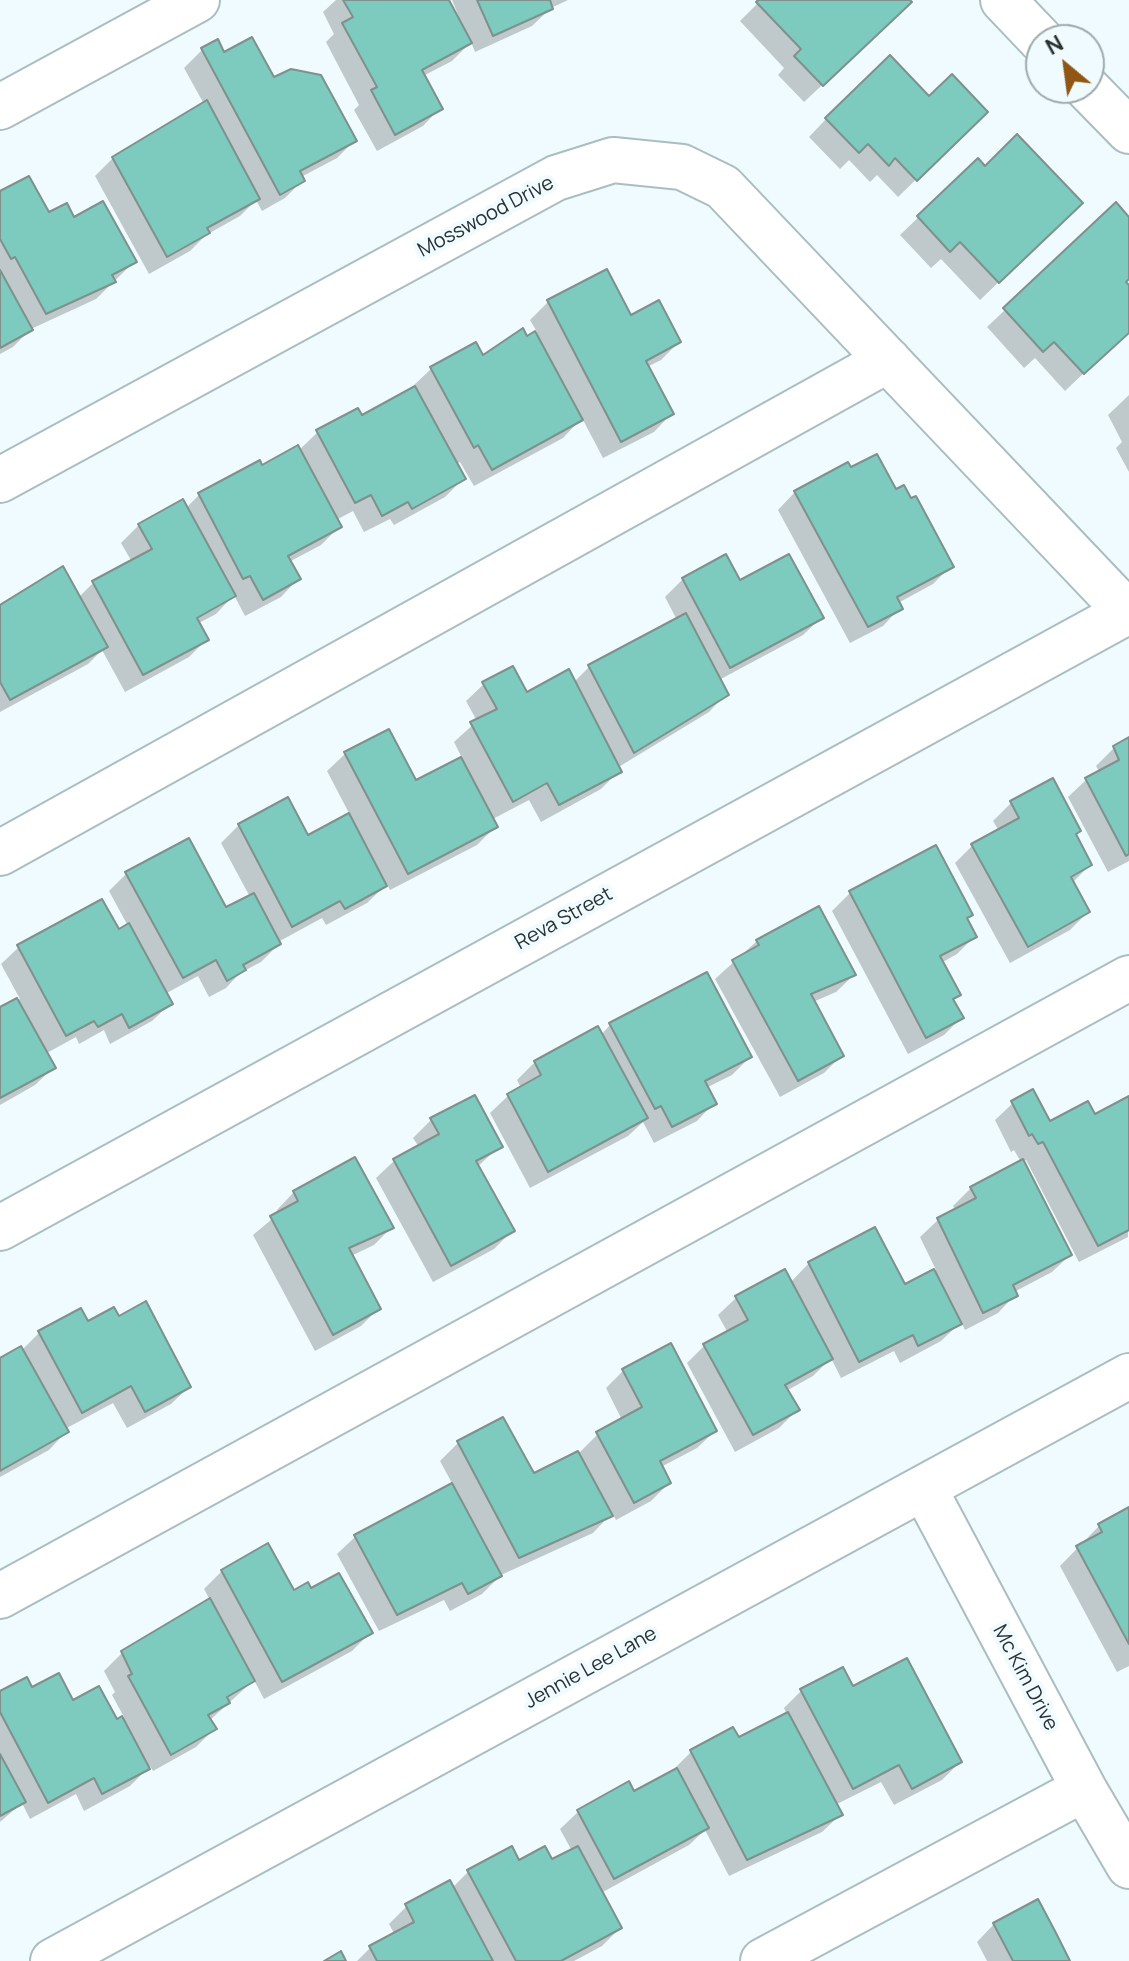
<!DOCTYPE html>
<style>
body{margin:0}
#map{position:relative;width:1129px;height:1961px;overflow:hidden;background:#effbfe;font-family:Manrope,sans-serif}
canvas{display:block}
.north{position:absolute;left:1025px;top:24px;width:80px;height:80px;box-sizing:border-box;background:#effbfe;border:2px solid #9faaac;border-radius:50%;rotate:331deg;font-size:22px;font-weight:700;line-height:32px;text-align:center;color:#283032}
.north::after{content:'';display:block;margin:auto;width:28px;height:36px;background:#915614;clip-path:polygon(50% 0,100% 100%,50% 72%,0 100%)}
</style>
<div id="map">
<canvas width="1129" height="1961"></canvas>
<div class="north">N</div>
</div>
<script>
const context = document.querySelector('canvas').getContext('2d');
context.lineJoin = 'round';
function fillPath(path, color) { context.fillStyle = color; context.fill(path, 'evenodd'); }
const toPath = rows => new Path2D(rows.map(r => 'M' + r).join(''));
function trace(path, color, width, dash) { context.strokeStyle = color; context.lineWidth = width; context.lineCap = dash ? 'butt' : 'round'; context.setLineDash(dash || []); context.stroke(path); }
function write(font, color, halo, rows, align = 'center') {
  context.font = font + ' Manrope,sans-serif'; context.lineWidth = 8; context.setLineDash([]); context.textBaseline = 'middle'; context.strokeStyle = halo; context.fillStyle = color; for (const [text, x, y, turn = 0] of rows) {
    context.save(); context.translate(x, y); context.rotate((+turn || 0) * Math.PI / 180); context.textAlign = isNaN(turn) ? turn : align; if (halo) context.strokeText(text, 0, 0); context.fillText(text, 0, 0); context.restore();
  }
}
fillPath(toPath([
 [336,0,447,0,456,18,459,17,452,0,568,0,551,8,532,26,475,52,471,42,452,61,423,76,440,108,423,126,377,151,354,110,359,105,326,42,334,34,323,12],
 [761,0,908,0,892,20,804,102,778,75,784,68,740,21],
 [202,50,223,55,273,80,355,140,337,158,301,177,303,180,285,198,262,211,256,200,240,216,206,235,190,251,149,274,95,176,113,158,204,104,184,68],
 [929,99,985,112,898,197,877,175,870,182,849,160,840,169,809,137,826,119],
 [977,161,1062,221,980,300,941,259,931,268,900,235],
 [0,194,48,215,73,219,134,262,96,299,31,329,13,347,0,354],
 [1116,205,1129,220,1129,277,1124,282,1129,288,1129,330,1065,391,1035,358,1024,368,987,327],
 [548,302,630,317,679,342,661,360,647,367,671,414,654,432,603,458,582,418,563,438,474,486,460,462,455,464,463,479,445,497,394,525,390,519,364,532,353,511,336,520,339,527,321,545,289,562,298,579,281,597,245,616,234,595,216,614,197,624,206,640,189,657,125,692,102,650,88,664,0,712,0,607,79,597,93,583,132,562,121,543,139,525,186,508,199,495,299,450,318,432,361,418,415,389,413,386,431,369,475,345,482,358,526,339,537,332,530,320],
 [1129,395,1129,472,1116,448,1122,442,1108,415],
 [850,470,895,492,951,566,933,584,898,603,900,608,883,626,850,643,778,510,795,492],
 [683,579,739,583,821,618,803,635,719,680,726,694,709,712,617,768,619,771,601,789,541,822,529,800,491,820,495,827,477,845,390,890,387,884,367,903,326,925,322,918,278,942,279,944,261,962,240,973,226,988,209,997,198,976,165,994,170,1004,152,1021,110,1044,104,1030,79,1044,76,1037,45,1054,53,1068,35,1085,0,1105,0,1009,20,999,1,964,19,947,118,932,128,926,109,891,126,874,226,910,250,897,221,843,239,825,307,838,350,815,327,771,345,754,388,731,415,782,462,758,454,742,477,721,466,701,484,684,527,694,574,682,589,667,677,620,665,597],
 [1129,740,1129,861,1108,872,1068,797,1086,780,1100,773,1096,766,1114,748],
 [1052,781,1074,836,1090,865,1072,883,1088,912,1070,930,1010,963,955,863,973,845,999,831,993,821,1011,803],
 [935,848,974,937,957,954,941,963,958,995,952,1001,961,1018,944,1035,908,1054,832,911,850,893],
 [757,941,854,975,836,992,813,1002,842,1055,824,1073,780,1097,715,979],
 [610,1025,750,1057,732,1075,706,1088,714,1103,697,1121,654,1143,643,1122,628,1136,530,1188,490,1113,508,1096,521,1088,517,1080,535,1062,601,1035],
 [1129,1098,1128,1237,1079,1262,1026,1160,1022,1162,1070,1255,1052,1272,1014,1292,1015,1295,998,1313,965,1330,961,1322,941,1341,900,1363,894,1351,841,1378,831,1358,813,1376,786,1391,797,1410,779,1428,735,1452,687,1363,704,1346,728,1333,718,1315,736,1298,790,1283,809,1263,904,1287,936,1270,920,1237,938,1220,956,1211,953,1206,971,1188,1021,1162,1014,1150,1011,1152,995,1120,1013,1103,1050,1124,1095,1116],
 [431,1120,500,1146,477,1167,512,1231,494,1249,433,1282,376,1178,394,1161,419,1147,413,1138],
 [294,1192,391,1228,374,1245,351,1256,379,1308,361,1326,315,1351,253,1235,278,1214,277,1210],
 [81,1311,88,1323,118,1319,189,1387,171,1404,127,1428,113,1403,65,1429,66,1432,49,1450,0,1477,0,1361,21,1351,39,1333],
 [624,1370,715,1431,697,1448,661,1467,669,1483,651,1501,616,1520,612,1513,593,1533,501,1575,482,1594,450,1611,444,1600,379,1631,337,1554,355,1537,453,1485,440,1461,458,1443,533,1476,580,1452,598,1434,622,1420,606,1388],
 [1129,1509,1129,1666,1117,1672,1060,1566,1099,1526],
 [222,1571,293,1593,370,1633,352,1651,264,1699,254,1680,209,1721,214,1729,196,1747,153,1771,150,1766,130,1786,84,1811,76,1794,30,1819,22,1803,0,1822,0,1694,31,1690,73,1703,116,1721,124,1717,112,1695,115,1692,104,1671,122,1653,210,1600,204,1589],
 [852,1688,960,1762,942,1780,894,1805,881,1782,835,1805,840,1815,822,1832,729,1876,705,1830,689,1845,601,1893,620,1928,602,1946,574,1961,357,1961,370,1948,395,1935,389,1924,407,1906,452,1888,468,1872,518,1862,551,1862,572,1851,560,1829,578,1812,633,1794,675,1772,673,1770,691,1752,739,1740,787,1715,784,1708,802,1690],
 [994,1924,1068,1961,987,1961,977,1942]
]), '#0003');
const building = toPath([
 [343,0,449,0,472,43,422,70,443,109,395,135,371,90,377,87,342,23,353,17,343,0],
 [477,0,550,0,553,9,493,36,477,0],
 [758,0,910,0,912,2,823,86,794,56,801,49,756,2,758,0],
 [252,37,274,77,291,69,321,75,357,141,300,171,305,181,280,195,201,48,218,39,224,52,252,37],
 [890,55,929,96,952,74,988,112,917,181,895,158,889,166,868,144,859,153,825,118,890,55],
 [207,100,260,199,207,228,210,233,167,257,112,157,207,100],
 [1017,134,1083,203,999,283,960,242,950,252,917,216,978,158,985,166,1017,134],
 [29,176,49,212,67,203,74,217,103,201,137,262,112,275,116,282,46,314,15,257,11,259,0,239,0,191,29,176],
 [1116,202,1129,217,1129,279,1126,282,1129,285,1129,333,1084,374,1054,342,1043,352,1003,308,1116,202],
 [607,269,631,315,659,300,681,342,646,361,674,414,621,442,547,300,607,269],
 [0,270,33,330,0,348,0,270],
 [523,328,527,336,535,331,583,420,492,470,478,445,474,448,430,367,476,342,483,355,523,328],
 [415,386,466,479,412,509,408,502,382,516,371,495,355,503,316,430,358,408,362,415,415,386],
 [298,445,342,527,288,556,301,579,263,600,250,576,243,579,198,493,260,460,262,465,298,445],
 [877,454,896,489,904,485,911,498,916,496,954,567,897,597,903,609,868,627,794,491,848,462,851,467,877,454],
 [183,499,236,596,197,618,209,640,143,675,92,581,152,549,138,524,183,499],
 [726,554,740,580,789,554,824,618,730,668,682,578,726,554],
 [63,566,108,647,10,700,0,682,0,605,63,566],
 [686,613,729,695,634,753,588,665,686,613],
 [513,666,527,692,569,669,622,772,559,805,547,783,513,802,470,722,497,709,482,682,513,666],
 [389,729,416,780,461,757,498,827,408,874,344,752,389,729],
 [1129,737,1129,854,1126,856,1085,778,1119,760,1113,746,1129,737],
 [1053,778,1081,831,1076,834,1092,865,1071,877,1090,912,1028,947,971,844,1019,818,1010,801,1053,778],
 [288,797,308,835,349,813,387,886,345,909,340,901,292,927,238,824,288,797],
 [189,838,226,907,254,893,281,944,243,965,246,970,227,981,216,960,183,978,125,872,189,838],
 [936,845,973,915,967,918,977,937,940,956,961,995,953,999,964,1018,926,1038,849,891,936,845],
 [102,899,119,929,129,923,173,1004,129,1028,122,1014,98,1027,94,1021,66,1036,17,945,102,899],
 [819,906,856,975,811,994,844,1056,798,1081,732,960,759,945,756,940,819,906],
 [707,972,752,1057,705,1081,717,1104,672,1127,661,1106,655,1109,609,1023,707,972],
 [17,998,56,1068,0,1098,0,1007,17,998],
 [598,1026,648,1118,548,1172,507,1094,541,1075,534,1061,598,1026],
 [1033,1089,1050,1121,1088,1101,1095,1114,1129,1096,1129,1230,1098,1246,1043,1142,1038,1144,1032,1134,1029,1136,1011,1101,1033,1089],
 [475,1095,503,1147,476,1161,515,1231,451,1266,393,1159,439,1134,430,1118,475,1095],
 [355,1157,394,1228,349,1248,381,1309,333,1335,270,1216,298,1201,293,1191,355,1157],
 [1023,1159,1072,1255,1013,1285,1018,1296,983,1313,937,1218,976,1198,970,1187,1023,1159],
 [875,1227,905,1284,934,1269,962,1324,918,1346,913,1335,859,1362,808,1262,875,1227],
 [785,1269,833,1359,785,1385,800,1410,753,1435,703,1344,748,1320,735,1296,785,1269],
 [146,1301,191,1387,145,1412,131,1386,82,1413,38,1331,81,1308,88,1321,114,1307,119,1316,146,1301],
 [671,1343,717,1431,660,1461,671,1483,634,1503,596,1432,642,1407,622,1369,671,1343],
 [21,1346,69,1432,0,1471,0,1358,21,1346],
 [503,1417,534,1473,578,1451,613,1516,519,1558,457,1441,503,1417],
 [452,1483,502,1576,468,1594,462,1583,397,1615,354,1535,452,1483],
 [1129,1507,1129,1644,1076,1546,1102,1532,1098,1524,1129,1507],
 [268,1543,294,1590,308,1582,311,1588,339,1573,373,1633,282,1682,221,1570,268,1543],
 [210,1598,255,1681,227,1697,230,1703,208,1715,217,1729,171,1755,128,1676,132,1674,121,1651,210,1598],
 [907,1658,962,1762,912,1789,899,1765,853,1789,800,1689,843,1667,853,1686,907,1658],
 [59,1673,73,1700,99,1686,117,1719,122,1716,150,1769,102,1794,94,1778,48,1803,0,1712,0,1691,27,1677,32,1687,59,1673],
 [788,1712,843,1815,747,1860,690,1750,733,1727,739,1737,788,1712],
 [0,1754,26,1802,0,1816,0,1754],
 [677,1768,709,1828,614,1879,577,1810,629,1781,634,1791,677,1768],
 [512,1846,519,1860,545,1846,552,1859,578,1846,622,1928,561,1961,516,1961,467,1870,512,1846],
 [450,1880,493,1961,377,1961,369,1946,414,1922,405,1904,450,1880],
 [1038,1899,1056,1933,1070,1961,1013,1961,993,1923,1038,1899],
 [341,1951,346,1961,324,1961,341,1951]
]);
fillPath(building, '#7dcabe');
trace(building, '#7e918d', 2);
const minor = toPath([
 [1003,0,1041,40],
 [1087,88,1129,131],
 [0,107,197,0],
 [0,480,556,178,613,160,682,167,723,187,1127,612],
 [0,853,888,360],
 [0,1228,1129,611],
 [924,1488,1084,1789,1129,1866],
 [0,1596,1129,978],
 [53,1961,1129,1376],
 [763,1961,1084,1789]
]);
trace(minor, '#aabec2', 48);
trace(minor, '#fff', 44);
write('20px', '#283032', '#effbfe', [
 ["Mosswood Drive",486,217,-28],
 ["Reva Street",564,919,-29],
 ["Jennie Lee Lane",591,1668,-29],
 ["Mc Kim Drive",1025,1678,62]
]);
</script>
